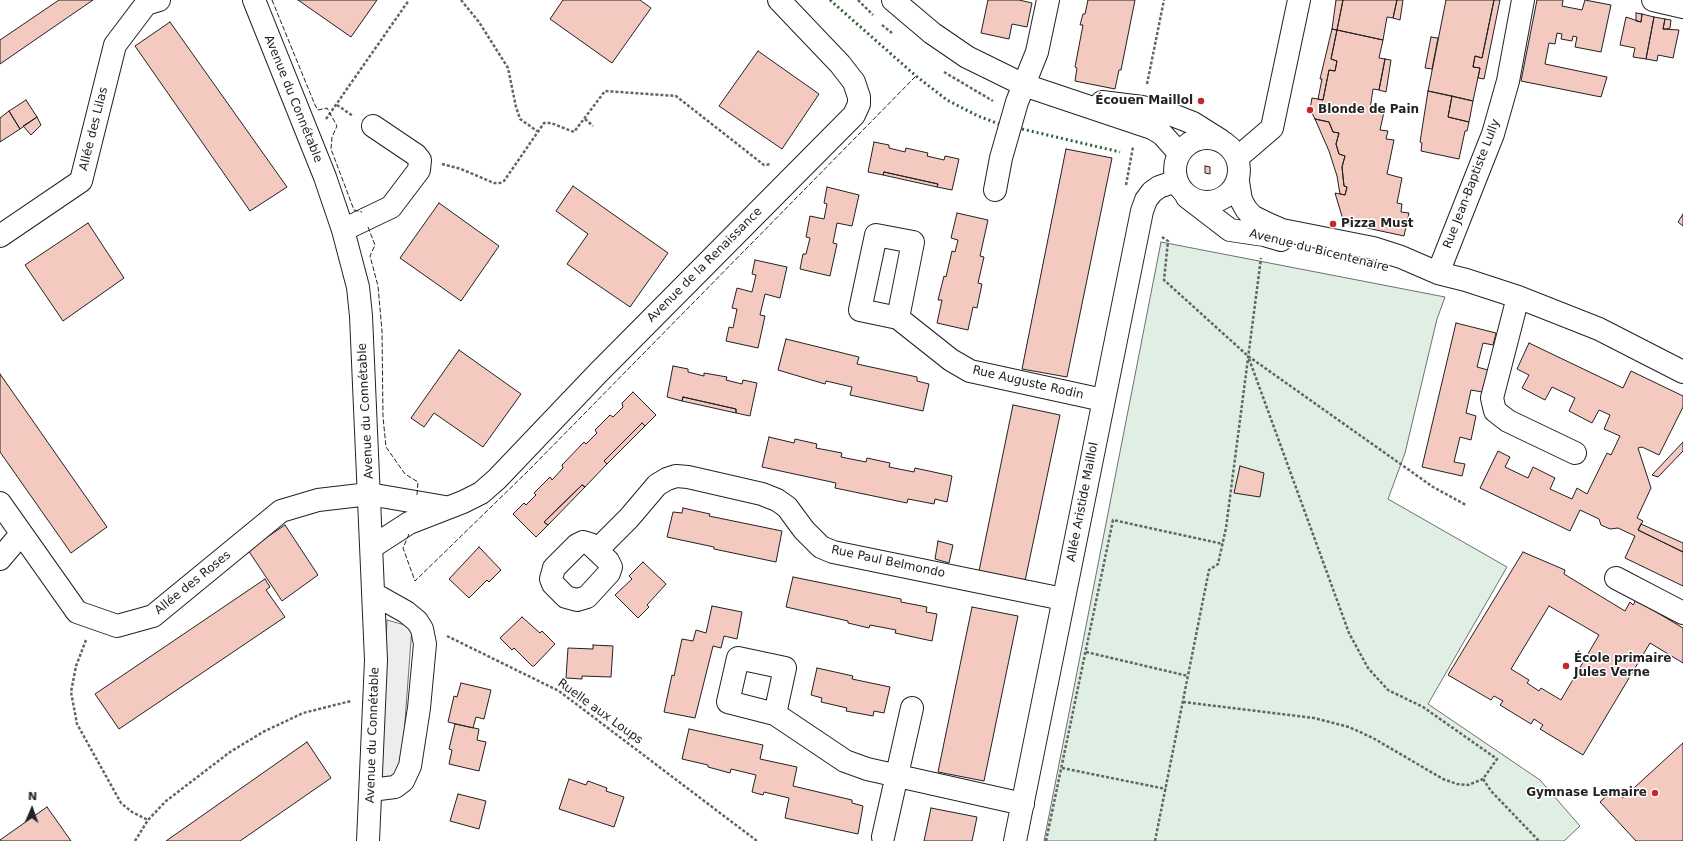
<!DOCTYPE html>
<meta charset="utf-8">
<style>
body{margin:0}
#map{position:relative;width:1683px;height:841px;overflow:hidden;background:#fff;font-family:"DejaVu Sans",sans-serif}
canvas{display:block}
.north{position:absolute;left:12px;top:789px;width:40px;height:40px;-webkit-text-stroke:3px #fff;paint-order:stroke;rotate:2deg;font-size:11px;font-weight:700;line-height:16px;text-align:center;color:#222}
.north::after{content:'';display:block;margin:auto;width:14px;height:18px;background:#222;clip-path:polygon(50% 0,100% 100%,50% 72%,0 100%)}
</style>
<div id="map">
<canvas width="1683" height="841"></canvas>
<div class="north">N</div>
</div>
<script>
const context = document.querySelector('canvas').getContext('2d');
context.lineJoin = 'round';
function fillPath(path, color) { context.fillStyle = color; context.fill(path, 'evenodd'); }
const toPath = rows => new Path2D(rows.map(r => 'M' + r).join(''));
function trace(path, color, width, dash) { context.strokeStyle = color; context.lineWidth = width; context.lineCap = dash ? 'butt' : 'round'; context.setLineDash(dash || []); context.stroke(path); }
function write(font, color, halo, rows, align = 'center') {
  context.font = font + ' "DejaVu Sans",sans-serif'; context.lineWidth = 3; context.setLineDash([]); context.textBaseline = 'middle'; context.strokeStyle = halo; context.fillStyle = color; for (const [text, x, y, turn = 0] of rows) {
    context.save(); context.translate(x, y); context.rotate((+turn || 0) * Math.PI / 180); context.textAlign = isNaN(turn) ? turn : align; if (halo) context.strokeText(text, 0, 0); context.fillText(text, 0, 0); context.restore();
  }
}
const green = toPath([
 [1161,242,1445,297,1437,319,1405,453,1388,499,1507,567,1428,704,1540,780,1580,826,1564,841,1044,841,1161,242]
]);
fillPath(green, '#e0efe3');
trace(green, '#6f6f6f', 1);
const parking = toPath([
 [387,620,412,627,401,775,380,781,387,620]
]);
fillPath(parking, '#ededed');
trace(parking, '#6f6f6f', 1);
const building = toPath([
 [59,0,93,0,0,64,0,40,59,0],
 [298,0,377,0,351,37,298,0],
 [563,0,640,0,651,8,612,63,550,19,563,0],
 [988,0,1019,0,1032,3,1027,27,1012,24,1009,39,981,33,988,0],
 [1088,0,1135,0,1121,70,1119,70,1115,89,1075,81,1077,68,1075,67,1083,25,1080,25,1083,14,1085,14,1088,0],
 [1336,0,1343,0,1337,30,1332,29,1336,0],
 [1343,0,1397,0,1393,18,1387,17,1383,40,1337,30,1343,0],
 [1397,0,1403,0,1400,20,1393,18,1397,0],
 [1446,0,1494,0,1482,58,1475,56,1473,67,1480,68,1473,101,1428,91,1446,0],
 [1494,0,1500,0,1484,79,1478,78,1480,68,1473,67,1475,56,1482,58,1494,0],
 [1537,0,1563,0,1562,6,1582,10,1585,0,1611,5,1601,52,1575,47,1577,37,1573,36,1572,41,1561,39,1562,34,1557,33,1555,44,1549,43,1545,64,1607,77,1601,97,1521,81,1537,0],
 [1636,13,1642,14,1641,22,1636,21,1636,13],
 [1642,14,1654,17,1646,59,1633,57,1635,48,1620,45,1626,17,1641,22,1642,14],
 [1654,17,1665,19,1663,29,1679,30,1673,58,1658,55,1657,61,1646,59,1654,17],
 [1665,19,1671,20,1670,28,1667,29,1663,29,1665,19],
 [170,22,287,187,250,211,135,46,170,22],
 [1332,29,1337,30,1331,59,1337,61,1335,71,1329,70,1323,100,1318,99,1322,79,1320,79,1332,29],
 [1337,30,1383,40,1379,58,1385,59,1379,90,1373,89,1370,109,1384,112,1380,130,1388,131,1386,139,1394,140,1387,174,1402,178,1397,203,1402,204,1401,212,1409,213,1404,236,1344,223,1335,193,1345,195,1347,187,1344,186,1342,167,1345,156,1339,154,1336,144,1339,133,1333,132,1329,122,1315,119,1310,109,1312,98,1323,100,1329,70,1335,71,1337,61,1331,59,1337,30],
 [1431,37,1438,38,1432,69,1425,68,1431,37],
 [758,51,819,94,782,149,719,106,758,51],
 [1385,59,1391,60,1386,92,1379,90,1385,59],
 [1428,91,1452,96,1448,117,1469,122,1467,131,1465,131,1459,159,1421,151,1422,143,1420,142,1428,91],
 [1452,96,1473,101,1469,122,1448,117,1452,96],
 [26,100,37,117,20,129,9,111,26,100],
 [9,111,20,129,0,142,0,118,9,111],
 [37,117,41,125,31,135,23,126,37,117],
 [1315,119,1329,122,1333,132,1339,133,1336,144,1339,154,1345,156,1342,167,1344,186,1347,187,1345,195,1340,194,1337,176,1329,151,1315,119],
 [874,142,889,145,889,148,905,152,906,148,928,153,927,156,944,160,945,156,959,159,952,190,937,187,938,184,884,172,883,175,868,172,874,142],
 [1066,149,1112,158,1067,377,1022,369,1066,149],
 [1205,166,1210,167,1210,174,1205,173,1205,166],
 [884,172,938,184,937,187,883,175,884,172],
 [573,186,668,253,630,307,567,264,588,234,556,211,573,186],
 [827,187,859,195,852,226,837,223,833,243,837,244,830,276,800,269,803,254,806,254,810,238,806,237,810,216,824,219,827,204,824,203,827,187],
 [439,203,499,246,461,301,400,258,439,203],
 [957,213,988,220,980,256,984,257,978,283,982,284,977,308,973,307,968,330,937,323,942,300,938,300,944,276,946,277,952,251,955,252,958,240,951,238,957,213],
 [1683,214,1683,226,1678,222,1683,214],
 [88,223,124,278,63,321,25,265,88,223],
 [755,260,787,267,780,298,765,294,760,315,765,316,758,348,726,341,729,327,733,328,737,309,732,308,737,288,752,292,756,275,752,274,755,260],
 [1456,323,1496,333,1493,345,1483,343,1477,367,1488,370,1482,392,1471,390,1466,413,1476,416,1471,440,1460,437,1454,462,1465,464,1462,476,1422,467,1456,323],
 [786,339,859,357,857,364,917,377,917,381,929,384,923,411,850,395,852,387,826,381,825,384,778,370,786,339],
 [1529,343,1623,388,1631,371,1683,396,1683,407,1659,455,1642,447,1638,448,1651,488,1637,518,1643,521,1638,530,1683,552,1683,586,1625,558,1635,536,1618,528,1610,529,1601,525,1599,519,1580,510,1570,531,1480,488,1498,451,1510,457,1505,467,1528,478,1533,467,1555,478,1550,489,1572,499,1577,488,1587,494,1607,453,1611,455,1620,436,1604,429,1610,415,1599,410,1592,423,1569,411,1575,398,1552,387,1545,400,1522,388,1529,375,1517,369,1529,343],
 [459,350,521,394,483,447,434,413,424,427,411,418,459,350],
 [673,366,688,369,688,372,704,376,704,373,727,377,726,380,742,384,743,380,757,383,750,416,736,413,736,409,683,397,682,401,667,397,673,366],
 [0,374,107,527,71,553,0,452,0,374],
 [633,392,656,415,645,426,642,423,604,461,607,464,585,487,582,485,544,522,548,525,536,537,513,514,524,503,526,505,536,495,534,493,550,477,552,480,563,468,562,465,584,442,586,444,597,433,595,430,610,415,613,417,623,407,622,403,633,392],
 [683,397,736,409,736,413,682,401,683,397],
 [1013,405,1060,415,1025,581,979,571,1013,405],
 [642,423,645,426,607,464,604,461,642,423],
 [769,437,794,443,795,439,817,444,816,448,842,453,841,457,866,462,867,458,890,463,889,467,914,472,915,468,952,476,947,502,935,499,934,504,908,499,907,503,835,488,836,483,762,467,769,437],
 [1683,442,1683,451,1658,477,1652,475,1683,442],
 [1240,466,1264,473,1260,497,1234,493,1240,466],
 [582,485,585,487,548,525,544,522,582,485],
 [683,508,710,514,709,516,782,531,776,562,714,549,714,547,667,537,673,512,682,513,683,508],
 [1641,524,1683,543,1683,552,1638,530,1641,524],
 [285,525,318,575,282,601,248,550,285,525],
 [938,541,953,545,949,563,935,559,938,541],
 [479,547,501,570,489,582,487,580,469,598,449,579,479,547],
 [1523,552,1565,570,1564,574,1625,611,1630,602,1633,605,1636,600,1683,628,1683,663,1650,643,1583,755,1540,729,1543,725,1534,719,1531,724,1500,705,1503,701,1494,696,1491,700,1448,675,1523,552],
 [1549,606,1599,635,1561,700,1541,688,1539,691,1527,683,1529,680,1511,669,1549,606],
 [643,562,666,584,647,605,649,607,638,618,615,595,632,579,629,576,643,562],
 [793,577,901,599,901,602,927,607,926,612,937,614,932,641,895,633,896,630,870,625,869,628,848,623,848,621,786,607,793,577],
 [265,579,270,587,266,590,285,617,119,729,95,694,265,579],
 [712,606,742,612,737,639,724,636,721,648,713,646,695,718,664,712,672,675,674,676,682,639,693,641,696,630,706,633,712,606],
 [972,607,1018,616,984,781,938,772,972,607],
 [522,617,540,633,542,631,555,644,534,666,532,666,514,648,512,650,500,638,522,617],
 [593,645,613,646,611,677,582,676,582,679,566,678,568,648,593,649,593,645],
 [817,668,853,676,852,679,890,687,884,713,874,711,873,716,846,711,847,708,821,702,822,698,811,695,817,668],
 [461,683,491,690,484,719,476,717,473,728,448,722,454,696,457,697,461,683],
 [455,724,479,729,477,740,486,742,479,771,449,764,452,750,449,749,455,724],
 [689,729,763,745,760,759,797,767,793,786,852,800,852,803,863,806,858,834,785,818,789,798,764,792,763,795,752,792,756,775,731,769,730,773,708,767,708,765,682,759,689,729],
 [307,742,331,778,240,841,166,841,307,742],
 [1683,743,1683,841,1636,841,1600,802,1614,789,1623,798,1683,743],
 [569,779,586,785,588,781,607,788,606,791,624,797,614,827,559,809,569,779],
 [458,794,486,801,479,829,450,821,458,794],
 [47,807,71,841,0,841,0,840,47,807],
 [931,808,977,817,972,841,924,841,931,808]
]);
fillPath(building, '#f3c9c0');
trace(building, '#222', 1);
const minor = toPath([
 [254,0,325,177,343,230,358,287,361,316,376,660,368,841],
 [893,0,932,33,967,57,1024,85,1152,128,1162,134,1179,153],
 [1653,0,1683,7],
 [1102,102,1142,107,1170,114,1193,123,1220,140],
 '1175 170a32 32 0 1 1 64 0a32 32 0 1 1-64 0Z',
 [1237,158,1272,128,1299,0],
 [1238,182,1241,200,1246,209,1252,216,1266,223,1282,230,1373,248,1401,257,1438,273,1466,280,1518,297,1599,329,1683,372],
 [995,190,1001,158,1017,102,1037,52,1048,0],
 [1187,197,1230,230,1264,235,1281,240],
 [343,230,391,207,419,170,420,160,416,155,373,126],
 [0,236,81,181,115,45,146,4,159,0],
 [1438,273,1493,134,1508,81,1523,0],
 [1518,297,1492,398,1495,411,1508,421,1575,453],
 [898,318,913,242,876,235,860,310,898,318,951,360,970,371,1103,400],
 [0,503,77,612,117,626,153,616,281,511,318,500,369,494,445,507],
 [583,542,590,544,608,561,611,567,609,573,587,597,577,600,566,597,553,584,551,579,554,568,577,545,583,542],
 [372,547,409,523,463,502,481,493,497,479,597,374,854,115,859,104,859,97,854,82,840,64,779,0],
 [597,550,629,518,657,485,667,479,676,476,688,477,762,494,777,500,787,507,804,530,821,547,833,552,1063,599],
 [0,559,21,534],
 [1616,578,1683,613],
 [775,714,785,668,738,658,728,702,775,714,845,761,867,769,1023,804],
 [371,790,395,787,403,781,410,766,419,708,425,644,422,629,417,621,406,612,374,594],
 [883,837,912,708],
 [1015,841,1142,211,1146,200,1152,192,1159,187,1176,181]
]);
trace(minor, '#222', 24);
trace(toPath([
 [461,0,479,22,508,68,516,107,520,119,537,131],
 [858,0,873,15],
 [882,25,892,33],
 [944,72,993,101],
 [1147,84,1164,0],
 [337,105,353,116],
 [326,119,409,0],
 [585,119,593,126],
 [442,164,461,169,494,183,500,183,504,181,544,123,551,123,574,132,605,91,676,96,764,165,771,164],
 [1126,185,1133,147],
 [1162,237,1168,241,1164,280,1248,356,1433,487,1466,505],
 [447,636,559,691,757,841],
 [86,640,76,666,71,692,77,724,121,803,132,812,148,820],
 [1086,652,1188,676],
 [1183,702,1314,718,1349,727,1373,738,1443,779,1457,784,1468,785,1483,779,1497,759,1423,707,1388,690,1368,668,1349,633,1248,356],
 [1062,768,1166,789],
 [1483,779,1491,791,1539,841],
 [135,841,148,820,166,801,230,752,263,732,303,713,351,701],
 [1046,841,1113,520,1223,544],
 [1155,841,1209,570,1218,564,1226,528,1261,258]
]), '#646464', 2.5, [3, 2]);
trace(minor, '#fff', 22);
trace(toPath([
 [830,0,916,76,947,100,978,116,999,124],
 [1022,129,1120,152]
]), '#2f5e38', 3, [2, 3]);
trace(toPath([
 [272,0,315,105,318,110,327,108,337,126,332,137,331,149,354,210,362,212],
 [368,227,375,245,370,256,378,286,382,331,383,417,386,447,405,474,418,482,417,495],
 [409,534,403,548,415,581,528,471,916,76]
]), '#222', 1, [5, 2]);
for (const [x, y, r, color] of [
 [1201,101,4,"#c62828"],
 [1310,110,4,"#c62828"],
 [1333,224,4,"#c62828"],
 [1566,666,4,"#c62828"],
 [1655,793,4,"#c62828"]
]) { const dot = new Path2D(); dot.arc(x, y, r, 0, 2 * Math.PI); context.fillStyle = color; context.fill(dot); trace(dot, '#fff', 1.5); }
write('12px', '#222', '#fff', [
 ["Avenue du Connétable",293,99,68],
 ["Allée des Lilas",94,129,-76],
 ["Rue Jean-Baptiste Lully",1472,184,-69],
 ["Avenue du Bicentenaire",1319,251,14],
 ["Avenue de la Renaissance",705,265,-45],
 ["Rue Auguste Rodin",1028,383,13],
 ["Avenue du Connétable",366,411,-93],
 ["Allée Aristide Maillol",1083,502,-79],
 ["Rue Paul Belmondo",888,562,12],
 ["Allée des Roses",193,583,-39],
 ["Ruelle aux Loups",600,712,36],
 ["Avenue du Connétable",373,735,-88]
]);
write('bold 12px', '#222', '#fff', [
 ["Écouen Maillol",1193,101,"right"],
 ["Blonde de Pain",1318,110],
 ["Pizza Must",1341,224],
 ["École primaire",1574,659],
 ["Jules Verne",1574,673],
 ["Gymnase Lemaire",1647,793,"right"]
], 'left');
</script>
